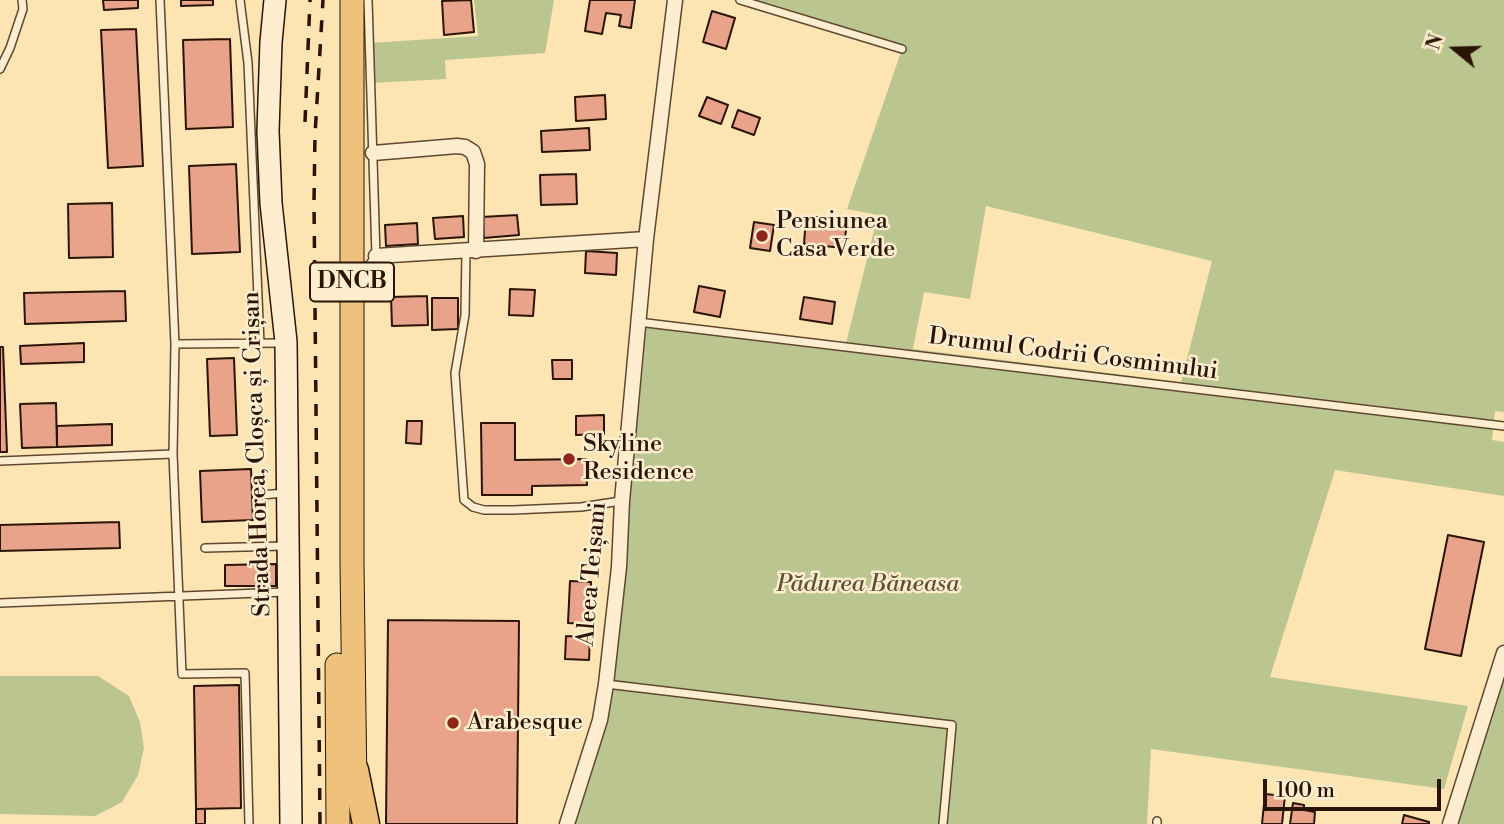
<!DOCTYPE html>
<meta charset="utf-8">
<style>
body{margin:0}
#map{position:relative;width:1504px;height:824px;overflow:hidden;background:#fde4b3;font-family:"Libre Bodoni",serif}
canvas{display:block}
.north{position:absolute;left:1420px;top:14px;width:70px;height:70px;-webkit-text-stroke:5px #feedce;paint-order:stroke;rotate:289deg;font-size:19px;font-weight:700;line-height:28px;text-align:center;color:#291405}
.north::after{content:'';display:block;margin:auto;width:24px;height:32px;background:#291405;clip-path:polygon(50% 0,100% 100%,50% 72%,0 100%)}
.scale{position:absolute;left:1263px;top:779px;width:178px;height:32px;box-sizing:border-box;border:4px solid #291405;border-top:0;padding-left:9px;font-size:21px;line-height:24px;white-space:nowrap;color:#291405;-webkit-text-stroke:5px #feedce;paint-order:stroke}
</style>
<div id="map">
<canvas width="1504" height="824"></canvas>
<div class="north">N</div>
<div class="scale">100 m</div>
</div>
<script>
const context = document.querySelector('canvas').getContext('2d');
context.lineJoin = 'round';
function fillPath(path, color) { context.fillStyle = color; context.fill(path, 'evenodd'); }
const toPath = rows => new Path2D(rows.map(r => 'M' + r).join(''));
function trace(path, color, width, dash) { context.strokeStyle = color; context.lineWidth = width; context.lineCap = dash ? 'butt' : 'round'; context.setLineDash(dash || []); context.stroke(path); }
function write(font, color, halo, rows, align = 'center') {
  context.font = font + ' "Libre Bodoni",serif'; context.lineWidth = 5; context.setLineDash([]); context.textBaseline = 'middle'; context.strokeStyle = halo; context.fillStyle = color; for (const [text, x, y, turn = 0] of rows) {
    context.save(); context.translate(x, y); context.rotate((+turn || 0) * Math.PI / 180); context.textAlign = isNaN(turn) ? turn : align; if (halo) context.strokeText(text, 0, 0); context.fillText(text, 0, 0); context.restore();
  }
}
fillPath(toPath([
 [474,0,554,0,545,53,445,60,446,79,372,83,370,43,478,36],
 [740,0,1504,0,1504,412,1495,411,1492,440,1504,442,1504,496,1335,470,1270,677,1468,706,1444,789,1151,749,1147,824,567,824,600,720,637,322,845,347,878,215,847,209,902,49],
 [986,206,1212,261,1181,382,913,349,924,292,970,299],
 [1504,672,1504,824,1455,824],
 [0,676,98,676,129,696,140,722,144,748,138,775,122,802,95,816,0,814]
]), '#bac590');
const building = toPath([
 [103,0,138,0,138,8,104,10,103,0],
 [181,0,213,0,213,5,181,6,181,0],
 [471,0,474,32,444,35,442,1,471,0],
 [590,0,635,0,631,28,619,26,621,15,606,13,602,34,585,31,590,0],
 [712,11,735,18,726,49,703,42,712,11],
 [136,29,143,166,108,168,101,30,136,29],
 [230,39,233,127,186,129,183,40,230,39],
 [605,95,606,119,576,121,575,97,605,95],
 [707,97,728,105,721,124,699,116,707,97],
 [738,110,760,118,754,135,732,127,738,110],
 [589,128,590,150,542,152,541,131,589,128],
 [236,164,240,252,192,254,189,166,236,164],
 [576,174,577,204,541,205,540,175,576,174],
 [112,203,113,257,69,258,68,204,112,203],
 [517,215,519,235,484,238,482,217,517,215],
 [463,216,464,237,435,239,433,218,463,216],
 [806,216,847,220,844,248,804,244,806,216],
 [754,222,774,225,770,251,750,248,754,222],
 [417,223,418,244,386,246,385,225,417,223],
 [586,251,617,253,616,275,585,273,586,251],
 [699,286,725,291,720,317,694,312,699,286],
 [510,289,535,290,533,316,509,315,510,289],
 [125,291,126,321,25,324,24,293,125,291],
 [427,296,428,325,392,326,391,297,427,296],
 [804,297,835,302,832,324,800,319,804,297],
 [432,298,458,298,458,329,432,330,432,298],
 [84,343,84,362,21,364,20,346,84,343],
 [0,347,3,347,7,452,0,452,0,347],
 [234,358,237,435,210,436,207,359,234,358],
 [552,360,572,360,572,379,553,379,552,360],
 [56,403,57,447,22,448,20,404,56,403],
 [604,415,604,434,576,435,576,416,604,415],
 [407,421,422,421,421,444,406,443,407,421],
 [481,423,515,423,515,460,586,459,587,485,532,486,532,495,482,495,481,423],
 [112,424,112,445,57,447,57,426,112,424],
 [251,469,253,520,202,522,200,471,251,469],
 [119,522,120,548,0,551,0,525,119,522],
 [1448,535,1484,542,1461,656,1425,649,1448,535],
 [276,564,276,586,225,586,225,565,276,564],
 [570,581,591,582,589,624,568,623,570,581],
 [388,620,519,621,517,824,386,824,388,620],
 [566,636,590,637,589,660,565,659,566,636],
 [239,685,241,808,196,809,194,686,239,685],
 [1265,794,1285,796,1282,824,1262,824,1265,794],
 [1293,803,1304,805,1304,810,1315,812,1314,824,1290,824,1293,803],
 [196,809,205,809,205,824,196,824,196,809],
 [1404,815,1429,822,1429,824,1402,824,1404,815]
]);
fillPath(building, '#e8a38a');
trace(building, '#291405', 2);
const lane = toPath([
 [160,0,175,344,173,454,182,674,245,673,249,824],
 [240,0,248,63,260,344],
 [740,0,902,49],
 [0,69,10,48,23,9,22,0],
 [466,251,465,315,455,373,464,500,473,507,484,510,513,510,581,507,621,501],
 [363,282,363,273,376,256,368,0],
 [638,322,1504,426],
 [175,344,283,343],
 [0,461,173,454],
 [261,495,285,493],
 [205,548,285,546],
 [0,603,286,592],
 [606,684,952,725,943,824],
 [1157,824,1157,821]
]);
const street = toPath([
 [373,153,457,146,465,147,473,152,477,164,476,251],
 [376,256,646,239],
 [567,824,600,720,606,684,619,567,622,501,646,239,675,0],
 [1450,824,1504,653]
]);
const secondary = toPath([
 [275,0,271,42,268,131,271,203,286,342,291,824]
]);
const primary = toPath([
 [352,0,352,564,355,788],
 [337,665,338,824]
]);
const highway = toPath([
 [355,770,366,824]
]);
trace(lane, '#5e4830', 10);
trace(street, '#5e4830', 17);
trace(secondary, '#291405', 24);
trace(primary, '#291405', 25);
trace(highway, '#291405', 29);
trace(lane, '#feedce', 7);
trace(street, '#feedce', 14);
trace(secondary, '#feedce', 21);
trace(primary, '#eec27a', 23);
trace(highway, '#eec27a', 26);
trace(toPath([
 [305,122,310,0],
 [320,824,314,202,315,135,323,0]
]), '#291405', 3.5, [12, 12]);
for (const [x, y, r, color] of [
 [762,236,7,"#8f2418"],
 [569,459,7,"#8f2418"],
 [453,723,7,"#8f2418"]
]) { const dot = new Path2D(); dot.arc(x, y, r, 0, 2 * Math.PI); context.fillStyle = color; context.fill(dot); trace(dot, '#feedce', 2.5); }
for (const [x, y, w] of [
 [352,282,84]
]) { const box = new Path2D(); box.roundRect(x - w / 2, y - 19.5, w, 39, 5); context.fillStyle = '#feedce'; context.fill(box); trace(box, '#291405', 2); }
write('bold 23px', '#291405', null, [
 ["DNCB",352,282]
]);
write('24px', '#291405', '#feedce', [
 ["Pensiunea",776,222],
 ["Casa Verde",776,250],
 ["Skyline",583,445],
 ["Residence",583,473],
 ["Arabesque",467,723]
], 'left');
write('24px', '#291405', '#feedce', [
 ["Drumul Codrii Cosminului",1073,355,7],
 ["Strada Horea, Cloșca și Crișan",258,454,-92],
 ["Aleea Teișani",593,574,-85]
]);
write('italic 24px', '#5c5236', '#feedce', [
 ["Pădurea Băneasa",868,585]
]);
</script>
